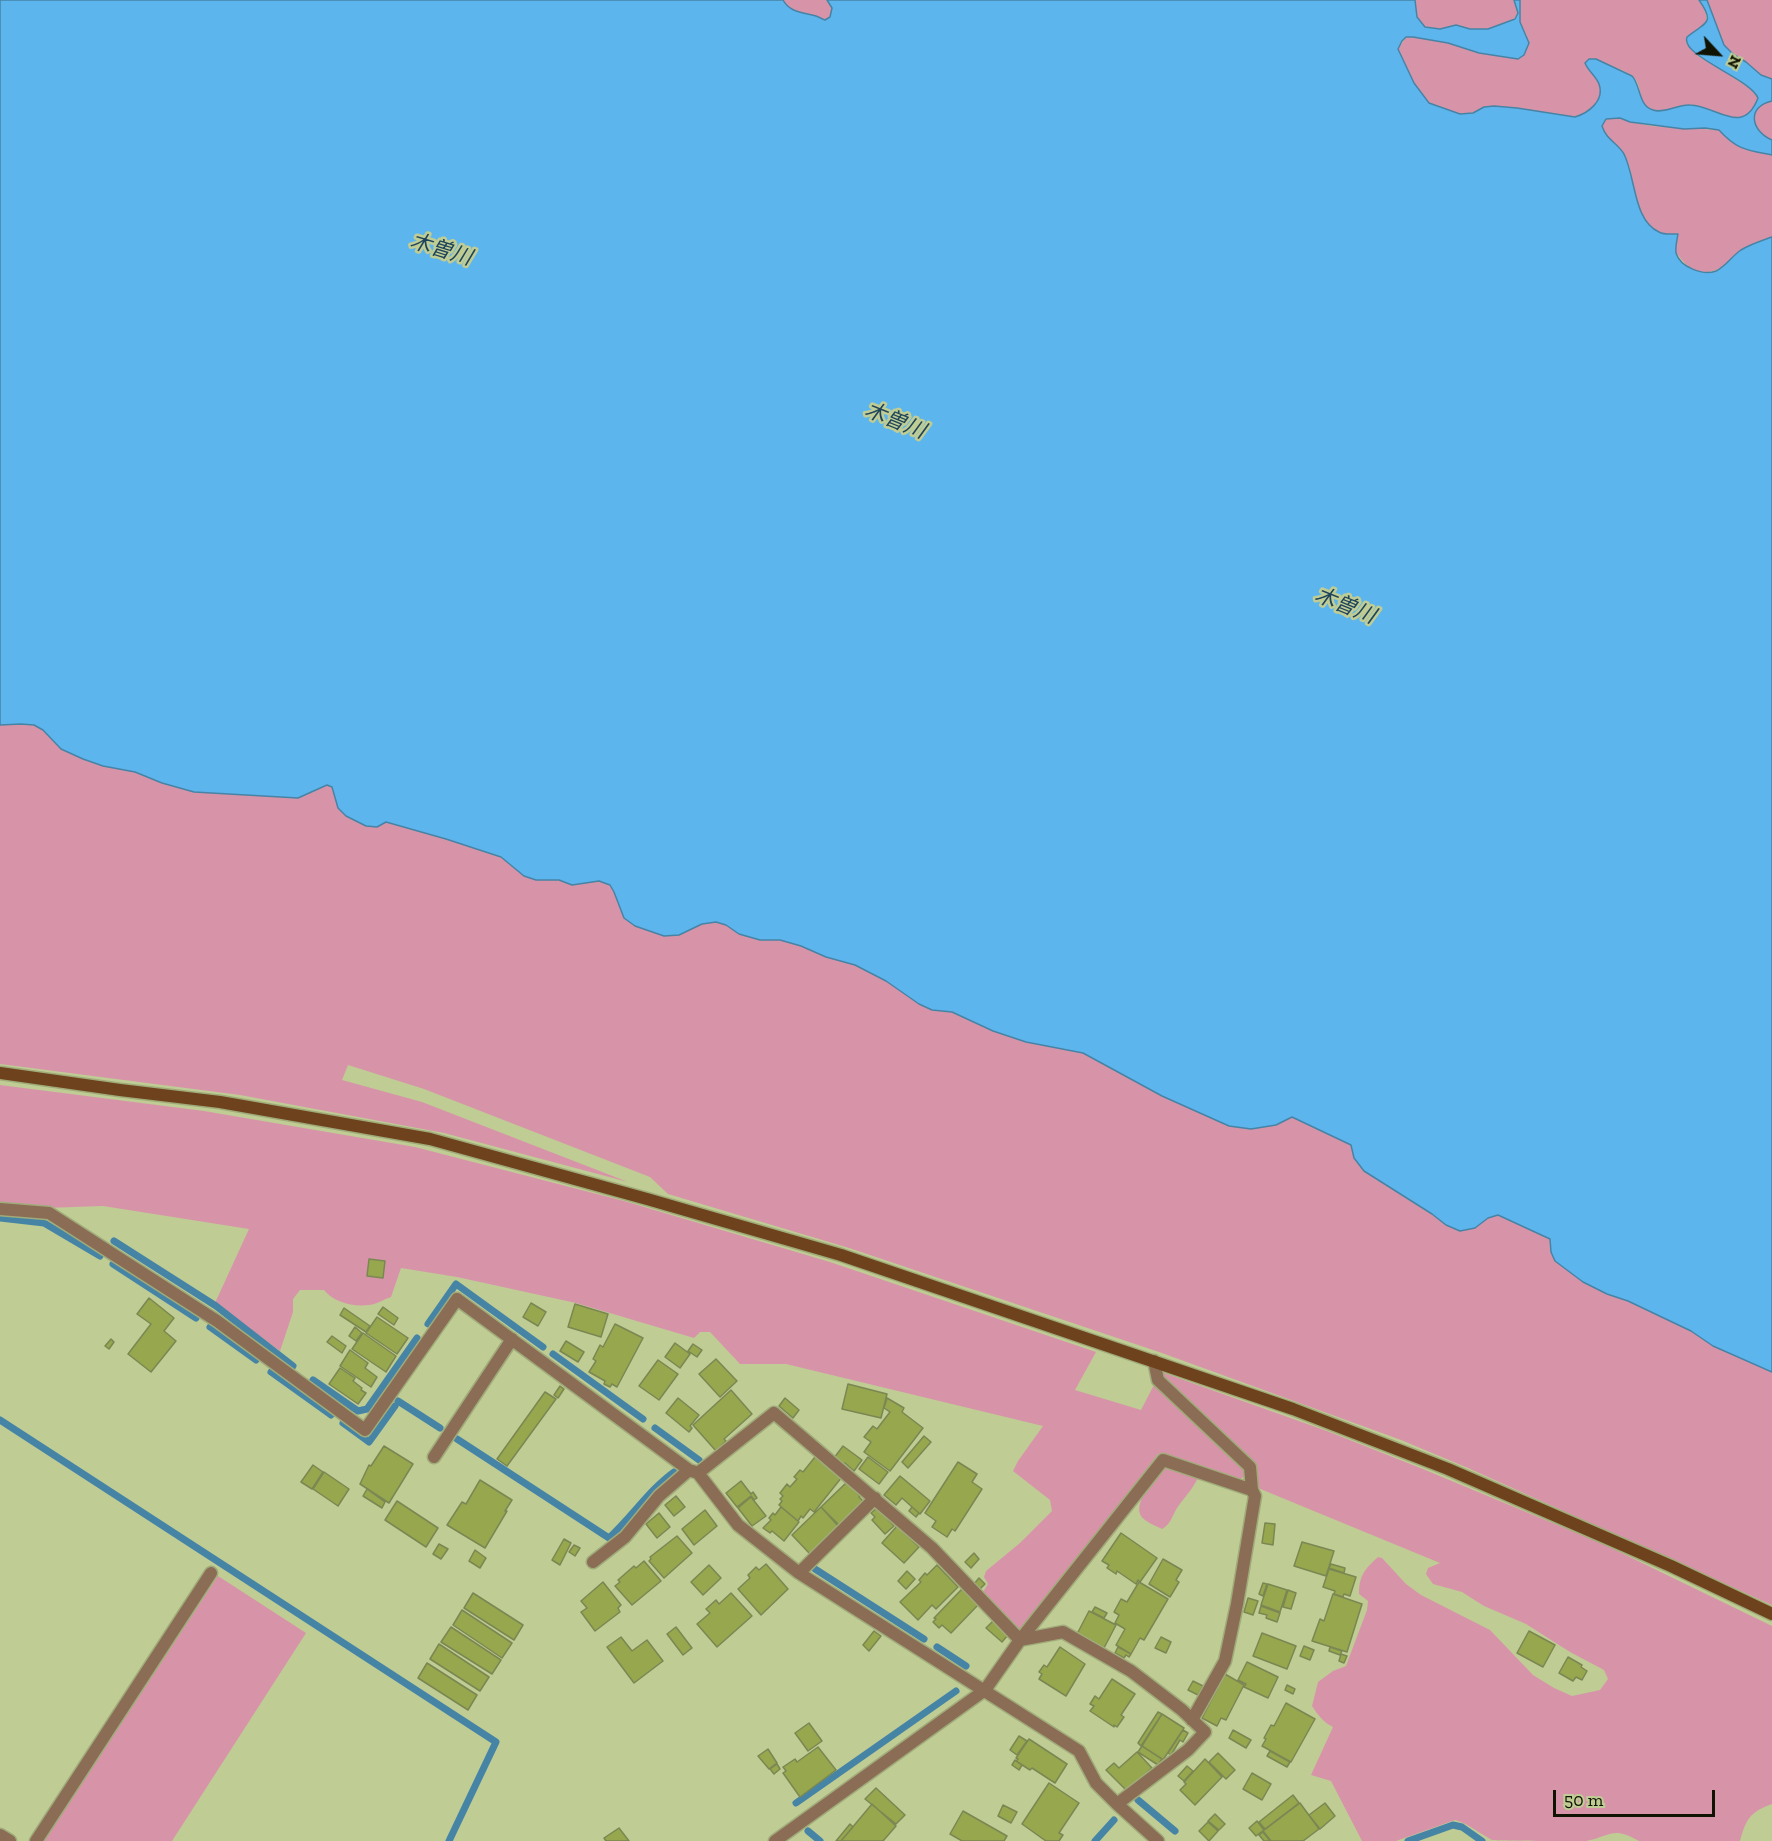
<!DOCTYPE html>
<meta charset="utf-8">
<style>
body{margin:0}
#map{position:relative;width:1772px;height:1841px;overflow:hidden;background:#bfcc94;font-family:"Zilla Slab",serif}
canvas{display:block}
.north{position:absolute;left:1688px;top:24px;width:60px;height:60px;-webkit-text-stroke:4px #bfcc94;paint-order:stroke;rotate:116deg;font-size:16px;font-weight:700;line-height:24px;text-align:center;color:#101301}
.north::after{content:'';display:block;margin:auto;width:21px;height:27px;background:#101301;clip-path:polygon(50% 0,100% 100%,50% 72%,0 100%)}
.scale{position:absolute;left:1553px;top:1790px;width:162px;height:27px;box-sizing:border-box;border:3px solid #101301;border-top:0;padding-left:8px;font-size:18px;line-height:21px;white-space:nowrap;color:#101301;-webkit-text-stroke:4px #bfcc94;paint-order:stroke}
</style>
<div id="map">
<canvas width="1772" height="1841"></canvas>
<div class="north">N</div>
<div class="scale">50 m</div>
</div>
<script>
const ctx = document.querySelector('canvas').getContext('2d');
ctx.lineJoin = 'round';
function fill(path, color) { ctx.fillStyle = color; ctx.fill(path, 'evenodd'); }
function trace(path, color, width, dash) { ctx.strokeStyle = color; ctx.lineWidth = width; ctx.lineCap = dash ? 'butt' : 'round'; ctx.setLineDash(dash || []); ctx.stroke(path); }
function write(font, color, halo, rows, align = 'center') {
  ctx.font = font + ' "Zilla Slab","Noto Sans JP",serif'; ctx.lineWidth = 5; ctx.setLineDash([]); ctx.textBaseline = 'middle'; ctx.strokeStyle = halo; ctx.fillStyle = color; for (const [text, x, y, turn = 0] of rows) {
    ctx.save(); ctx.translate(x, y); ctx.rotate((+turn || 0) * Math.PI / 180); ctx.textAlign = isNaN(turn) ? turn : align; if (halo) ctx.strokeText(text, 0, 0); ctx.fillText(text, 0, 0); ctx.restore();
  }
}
fill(new Path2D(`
 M783 0H827L832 8 830 17 826 20C822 19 819 17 816 16 803 12 790 13 783 0Z
 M1415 0H1514L1518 13C1511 27 1485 31 1471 29 1464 28 1469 27 1462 27 1450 27 1435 32 1424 26 1415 21 1416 9 1415 0Z
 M1520 0H1699C1704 7 1708 14 1706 24L1687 37 1686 43 1699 57 1716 66 1755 92 1758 98 1751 113C1732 125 1713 108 1694 105 1680 103 1666 114 1653 110 1639 106 1642 89 1636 80 1628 69 1602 64 1589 59L1585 63C1588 71 1596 76 1599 84 1605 101 1588 113 1575 117L1517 108 1494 106 1484 107 1474 113 1460 114 1429 103 1414 83 1398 49 1406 37H1413L1448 43 1479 53 1517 59 1527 36 1520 22Z
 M1707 0H1772V79L1761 75 1746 62 1733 54 1724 45Z
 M1772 101V140C1751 131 1746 107 1772 101Z
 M1620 118 1630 122 1652 126 1719 130C1734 147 1751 151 1772 155V237C1766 239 1760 240 1755 243 1741 251 1723 271 1708 272 1683 274 1677 248 1661 234 1658 231 1653 229 1650 226 1645 222 1641 213 1639 206 1632 189 1633 170 1624 154 1617 141 1607 141 1601 126L1605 119Z
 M21 724 34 725 43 730 61 749 83 759 103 766 135 772 162 783 194 792 252 794 311 793 327 785 332 787 338 808 377 827 386 822 446 839 501 857 524 876 536 880H559L572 885 599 880 610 885 614 892 624 918 679 935 702 924 716 922 726 925 739 934 760 940H780L801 946 826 957 855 965 886 981 932 1010 951 1012 993 1031 1026 1042 1083 1053 1162 1096 1229 1126 1276 1125 1292 1117 1352 1145 1354 1158 1364 1171 1432 1214 1446 1225 1475 1228 1488 1218 1497 1215 1550 1239 1551 1252 1607 1294 1628 1301 1691 1331 1713 1346 1772 1372V1605L1468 1468 1401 1440 1162 1353 849 1248 668 1194 650 1177 424 1089 348 1065 342 1080 422 1102 628 1182 444 1133 240 1095 0 1064V725Z
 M0 1085 204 1111 415 1147 624 1201 830 1262 1096 1352 1075 1390 1141 1410 1155 1383 1244 1468 1245 1475 1240 1480 1158 1454 1021 1631 983 1592 988 1584 984 1577 986 1571 1020 1543 1052 1511 1050 1500 1013 1471 1018 1461 1043 1426 786 1364H740L710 1332H700L694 1338 576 1303 457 1277 401 1268 391 1297C384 1299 376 1305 368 1305 353 1307 333 1302 324 1290H300L293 1299V1312L280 1351 215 1303 249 1229 103 1206 45 1208 0 1202Z
 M1164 1373 1327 1431 1423 1469 1603 1544 1772 1626V1804C1750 1812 1746 1819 1740 1841H1639C1612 1826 1612 1836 1586 1841 1576 1841 1498 1841 1492 1840 1479 1833 1469 1824 1455 1820L1396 1841H1362L1331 1781 1311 1775 1333 1727C1323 1722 1318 1715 1312 1706L1318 1682 1333 1671 1346 1666 1367 1610 1368 1601 1359 1594C1359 1575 1365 1569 1378 1557L1382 1558 1406 1584 1421 1595 1490 1630 1533 1675 1554 1688 1572 1696 1600 1690 1608 1679 1604 1670 1570 1652 1526 1624 1484 1606 1462 1592 1433 1584 1426 1574 1428 1568 1440 1563 1258 1488 1255 1464 1162 1378Z
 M1165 1467 1198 1478C1192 1490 1184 1498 1177 1508 1172 1516 1171 1524 1162 1529 1157 1526 1150 1524 1145 1520 1127 1507 1156 1478 1165 1467Z
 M218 1576 306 1633 172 1841H44Z`), '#d794a9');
const water = new Path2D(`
 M0 0H783C790 13 803 12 816 16 819 17 822 19 825 20L830 17 832 8 827 0H1415L1417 17 1425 27 1440 29 1456 25 1470 29H1488L1515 19 1518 13 1514 0H1520V22L1529 43 1524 55 1518 59 1479 53 1448 43 1413 37H1406L1402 41 1398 49 1414 83 1429 103 1460 114 1473 113 1484 107 1494 106 1517 108 1575 117C1588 113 1605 101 1599 84 1596 76 1588 71 1585 63L1589 59H1596L1632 76C1641 85 1638 106 1653 110 1664 114 1678 104 1690 105 1717 106 1743 137 1758 98 1750 78 1680 56 1687 37 1703 23 1717 25 1699 0H1707L1724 45 1733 54 1746 62 1761 75 1772 79V101C1746 107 1751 131 1772 140V155C1747 150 1737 150 1719 130L1705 128 1684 129 1630 122 1620 118 1606 119 1602 126C1607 141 1617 142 1624 154 1636 178 1633 220 1659 232 1664 235 1672 234 1678 234 1677 240 1675 247 1676 253 1680 267 1703 276 1716 271 1726 266 1732 256 1741 250 1751 244 1761 241 1772 237V1372L1713 1346 1691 1331 1628 1301 1607 1294 1583 1282 1555 1261 1551 1252 1550 1239 1498 1215 1488 1218 1475 1228 1460 1231 1446 1225 1432 1214 1364 1171 1354 1158 1351 1145 1292 1117 1276 1125 1251 1129 1229 1126 1162 1096 1083 1053 1026 1042 993 1031 952 1012 932 1010 919 1004 886 981 855 965 826 957 801 946 780 940H760L739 934 726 925 716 922 702 924 679 935 664 936 635 926 624 918 614 892 610 885 599 881 572 885 559 880H536L524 876 501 857 446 839 386 822 377 827 366 826 346 816 338 808 332 787 327 785 298 798 194 792 162 783 135 772 103 766 83 759 61 749 43 730 34 725 21 724 0 725Z`);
fill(water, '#5db5ed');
trace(water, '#4684a6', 1.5);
trace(new Path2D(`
 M0 1218 44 1223 100 1256
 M114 1241 216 1306 293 1366
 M113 1264 196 1318
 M428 1324 456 1284 543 1347
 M210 1327 256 1360
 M553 1354 643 1419
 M271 1372 331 1415
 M313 1380 358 1411 367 1409 417 1338
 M398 1401 440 1428
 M0 1420 496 1742 449 1841
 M343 1423 369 1442 395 1406
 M655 1428 699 1460
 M457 1439 609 1538C632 1517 649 1490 674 1472
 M815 1569 924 1639
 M937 1647 966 1666
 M1138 1800 1175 1831
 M796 1803 956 1691
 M808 1831 820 1841
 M1095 1841 1114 1820
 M1408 1841 1453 1825 1462 1827 1482 1841`), '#4684a6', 7);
const building = new Path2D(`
 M369 1259 385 1261 383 1278 367 1276Z
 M149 1298 174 1318 164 1331 176 1341 151 1372 128 1354 151 1324 137 1314Z
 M531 1303 546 1312 538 1326 523 1317Z
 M575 1304 608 1314 601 1337 568 1327Z
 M383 1307 398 1318 394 1325 378 1314Z
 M344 1308 370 1326 366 1332 340 1315Z
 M377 1317 408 1338 397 1354 366 1333Z
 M615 1324 643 1338 617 1387 612 1384 610 1387 604 1384 605 1381 589 1372 596 1361 593 1359 600 1345 603 1347Z
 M355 1327 362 1333 356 1341 349 1336Z
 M363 1333 396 1356 386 1372 352 1349Z
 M332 1336 346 1346 342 1353 327 1342Z
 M111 1339 114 1342 109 1349 105 1346Z
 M566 1341 584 1352 578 1362 560 1351Z
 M675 1343 690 1354 680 1368 665 1357Z
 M693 1344 702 1350 697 1357 688 1351Z
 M350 1350 368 1363 365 1368 377 1377 371 1387 340 1366Z
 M716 1359 737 1381 720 1397 699 1374Z
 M658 1360 678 1374 659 1400 639 1386Z
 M340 1368 355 1378 353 1381 362 1388 361 1390 366 1393 358 1404 329 1384Z
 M848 1384 887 1394 881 1418 842 1409Z
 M560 1386 564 1389 558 1398 554 1395Z
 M731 1390 752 1414 724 1439 726 1441 716 1451 693 1425Z
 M545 1392 556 1399 507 1466 497 1459Z
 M678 1398 699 1415 690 1426 692 1428 689 1432 666 1413Z
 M785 1398 799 1410 793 1418 779 1406Z
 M887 1398 904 1408 902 1412 923 1428 890 1471 864 1452 871 1442 864 1437 873 1426 877 1429 890 1412 884 1408Z
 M924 1436 931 1442 908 1468 902 1462Z
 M384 1446 413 1464 389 1503 360 1484 369 1465 371 1466Z
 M843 1446 862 1460 854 1471 845 1463 843 1465 834 1458Z
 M815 1457 842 1477 814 1512 810 1509 803 1518 801 1516 798 1521 779 1505 782 1501 780 1499 783 1496 780 1493 787 1484 790 1487 797 1479 794 1477 800 1470 803 1472Z
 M868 1457 888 1472 879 1484 859 1469Z
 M958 1462 977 1474 972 1482 982 1489 955 1531 952 1529 947 1537 932 1527 936 1521 925 1513Z
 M313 1465 323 1472 312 1489 301 1482Z
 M324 1472 349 1489 338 1506 313 1489Z
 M900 1476 930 1501 920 1514 902 1498 896 1505 884 1495Z
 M480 1480 512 1500 505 1511H507L485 1548 447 1525 462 1502 466 1504Z
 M741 1481 751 1494 753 1492 757 1498 754 1500 751 1496 737 1507 726 1493Z
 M847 1482 860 1496 859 1497 864 1502 840 1526 821 1507Z
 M367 1489 385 1502 382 1508 363 1496Z
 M676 1496 685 1507 674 1516 665 1505Z
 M751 1497 766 1516 752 1526 738 1508Z
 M397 1501 438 1528 426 1547 385 1520Z
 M781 1507 799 1522 784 1541 772 1531 770 1533 763 1528 771 1520 769 1518 773 1513 775 1515Z
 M821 1507 839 1527 810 1554 792 1535Z
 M912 1507 919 1513 916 1517 909 1511Z
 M877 1508 894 1526 885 1534 872 1520 875 1517 871 1513Z
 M705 1510 717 1526 694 1545 682 1529Z
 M659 1513 670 1527 657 1538 646 1524Z
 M1265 1523 1275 1524 1273 1545 1262 1543Z
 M897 1526 919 1547 904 1563 882 1543Z
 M1121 1533 1157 1558 1140 1582 1138 1580 1136 1584 1117 1571 1116 1574 1107 1568 1109 1565 1102 1561Z
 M677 1536 692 1553 664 1578 649 1561 651 1559 650 1557Z
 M564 1539 571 1543 560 1565 552 1560Z
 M1302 1542 1334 1551 1326 1576 1294 1566Z
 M439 1544 448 1549 441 1559 433 1554Z
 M574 1545 580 1548 575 1556 569 1552Z
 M475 1550 486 1558 480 1568 469 1561Z
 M974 1553 979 1559 971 1568 965 1562Z
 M1163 1559 1182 1570 1176 1580 1179 1582 1170 1597 1149 1584Z
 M644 1561 661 1581 632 1605 615 1586 620 1582 618 1580 634 1566 636 1568Z
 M766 1564 788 1589 761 1615 738 1589 750 1578 748 1575 756 1567 759 1570Z
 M1331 1564 1345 1568 1344 1573 1329 1568Z
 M709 1565 721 1578 703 1595 691 1582Z
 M937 1565 958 1587 936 1609 932 1605 918 1620 900 1602 921 1582 919 1580 925 1573 927 1575Z
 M1329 1569 1356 1577 1350 1596 1344 1594 1343 1597 1334 1594 1335 1591 1323 1587Z
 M907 1571 915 1579 906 1589 898 1581Z
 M979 1578 985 1584 980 1589 974 1584Z
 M603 1582 621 1605 618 1608 620 1612 595 1631 581 1612 587 1608 581 1601Z
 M1139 1582 1168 1599 1144 1640 1140 1638 1131 1654 1116 1645 1125 1629 1115 1623 1119 1615 1114 1612 1121 1599 1127 1602Z
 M1263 1583 1267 1584 1263 1596 1259 1594Z
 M1268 1584 1287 1590 1280 1612 1261 1605Z
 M962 1589 978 1605 951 1633 942 1625 939 1628 933 1622 936 1619 934 1618Z
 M1288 1590 1296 1593 1291 1609 1283 1607Z
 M473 1593 523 1625 514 1640 464 1608Z
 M731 1593 752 1616 717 1647 697 1624 710 1613 706 1609 716 1600 719 1604Z
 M1333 1594 1362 1604 1347 1652 1312 1641 1320 1619 1324 1621Z
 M1248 1598 1258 1601 1253 1615 1244 1612Z
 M1261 1606 1280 1613 1277 1622 1266 1618 1267 1615 1259 1613Z
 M1095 1607 1107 1613 1104 1618 1092 1612Z
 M462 1610 512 1643 502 1658 453 1625Z
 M1089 1611 1116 1625 1104 1648 1077 1634Z
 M993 1621 1008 1635 1002 1642 986 1628Z
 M451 1627 501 1660 492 1674 441 1642Z
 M676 1627 692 1648 683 1655 667 1634Z
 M874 1631 881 1636 869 1651 863 1645Z
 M1529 1631 1555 1645 1543 1667 1517 1653Z
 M1262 1633 1296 1646 1287 1669 1253 1656Z
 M621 1637 632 1651 647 1640 663 1661 634 1683 607 1647Z
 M1161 1637 1171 1642 1166 1653 1155 1648Z
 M439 1644 489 1677 480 1691 430 1659Z
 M1304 1646 1314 1650 1310 1660 1300 1656Z
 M1060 1647 1085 1664 1066 1696 1039 1679 1042 1674 1039 1672 1044 1665 1047 1667Z
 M1118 1647 1131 1654 1129 1657 1126 1655 1124 1658 1115 1653Z
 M1330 1647 1342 1651 1340 1655 1329 1651Z
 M1341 1654 1347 1656 1344 1663 1339 1661Z
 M1568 1657 1582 1665 1581 1667 1587 1671 1582 1680 1576 1677 1573 1681 1559 1673Z
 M1247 1662 1278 1677 1268 1698 1244 1687 1246 1684 1238 1680Z
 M427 1663 477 1695 468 1710 418 1678Z
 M1225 1674 1244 1685 1226 1720 1221 1718 1217 1726 1202 1718Z
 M1112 1679 1135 1694 1121 1715 1124 1717 1117 1727 1114 1725V1727L1090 1711 1094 1706 1090 1704 1095 1696 1099 1699Z
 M1193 1681 1203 1686 1198 1695 1188 1690Z
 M1287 1685 1295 1689 1293 1694 1285 1690Z
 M1286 1703 1315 1719 1291 1762 1262 1746 1266 1739 1264 1738 1271 1725 1274 1726Z
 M1158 1712 1162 1714 1141 1746 1138 1743Z
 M1162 1714 1184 1728 1163 1760 1142 1746Z
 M809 1723 822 1741 808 1751 795 1733Z
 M1183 1730 1188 1733 1183 1742 1180 1740 1171 1755 1168 1753Z
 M1233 1730 1251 1740 1246 1748 1229 1738Z
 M1019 1736 1027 1741 1017 1755 1010 1750Z
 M1029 1739 1067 1764 1055 1783 1032 1768 1030 1770 1016 1761 1018 1759 1016 1758Z
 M1142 1746 1162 1759 1158 1765 1138 1752Z
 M818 1747 836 1770 800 1797 783 1773 786 1771 783 1767 795 1759 797 1762Z
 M768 1749 777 1763 769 1769 758 1756Z
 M1270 1751 1290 1762 1287 1767 1267 1756Z
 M1137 1752 1152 1768 1127 1791 1106 1770 1114 1763 1119 1768Z
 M1218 1753 1235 1770 1226 1779 1209 1762Z
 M1205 1759 1222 1777 1195 1805 1180 1790 1186 1784 1184 1782Z
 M1015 1760 1022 1765 1019 1770 1012 1765Z
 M777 1764 780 1769 774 1774 770 1769Z
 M1187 1766 1193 1771 1184 1781 1178 1776Z
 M1252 1773 1271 1784 1262 1800 1243 1789Z
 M1049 1783 1079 1803 1059 1833 1063 1835 1059 1841H1046L1022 1824Z
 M876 1788 905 1815 896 1824 865 1799Z
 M1293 1795 1299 1803 1265 1829 1259 1822Z
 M1300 1803 1319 1829 1303 1841H1271L1263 1831Z
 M1325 1803 1335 1816 1320 1829 1309 1815Z
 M872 1804 896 1826 883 1841H841Z
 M1003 1805 1017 1812 1011 1823 998 1816Z
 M963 1811 1007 1836 1004 1841H962L950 1834Z
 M1215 1814 1225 1824 1219 1830 1208 1821Z
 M1257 1821 1264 1830 1256 1836 1249 1828Z
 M1208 1822 1218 1831 1209 1841 1199 1831Z
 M850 1824 853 1827 841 1841H836Z
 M619 1828 629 1841H606L604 1838Z
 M1263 1832 1270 1841H1264L1259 1835Z`);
fill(building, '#96a74e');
trace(building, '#7b8752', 1.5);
const street = new Path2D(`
 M0 1209 49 1213 217 1321 365 1430 457 1299 689 1470 698 1473 738 1525 799 1573 1079 1751 1096 1783 1117 1804 1158 1841
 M434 1457 512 1339
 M698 1473 774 1413 932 1548 1020 1640 1063 1632 1131 1671 1182 1710 1205 1732 1188 1750 1117 1804
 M593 1562 625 1537 659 1496 689 1470
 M799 1573 875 1498
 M1192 1720 1225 1661 1237 1604 1255 1496 1252 1490
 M0 1835 10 1841
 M36 1841 211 1573
 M775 1841 985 1690 1020 1640 1163 1460 1252 1490 1250 1467 1158 1380 1154 1361`);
const secondary = new Path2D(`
 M0 1073 120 1090 220 1102 430 1139 647 1199 841 1255 1293 1409 1448 1469 1671 1566 1772 1614`);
trace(street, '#a0ab7a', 15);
trace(secondary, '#a0ab7a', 15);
trace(street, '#8b6d55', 12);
trace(secondary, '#6e421c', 12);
write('italic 21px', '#1e435a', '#bfcc94', [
 ["木曽川",441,250,17],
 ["木曽川",895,421,22],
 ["木曽川",1345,606,22]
]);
</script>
